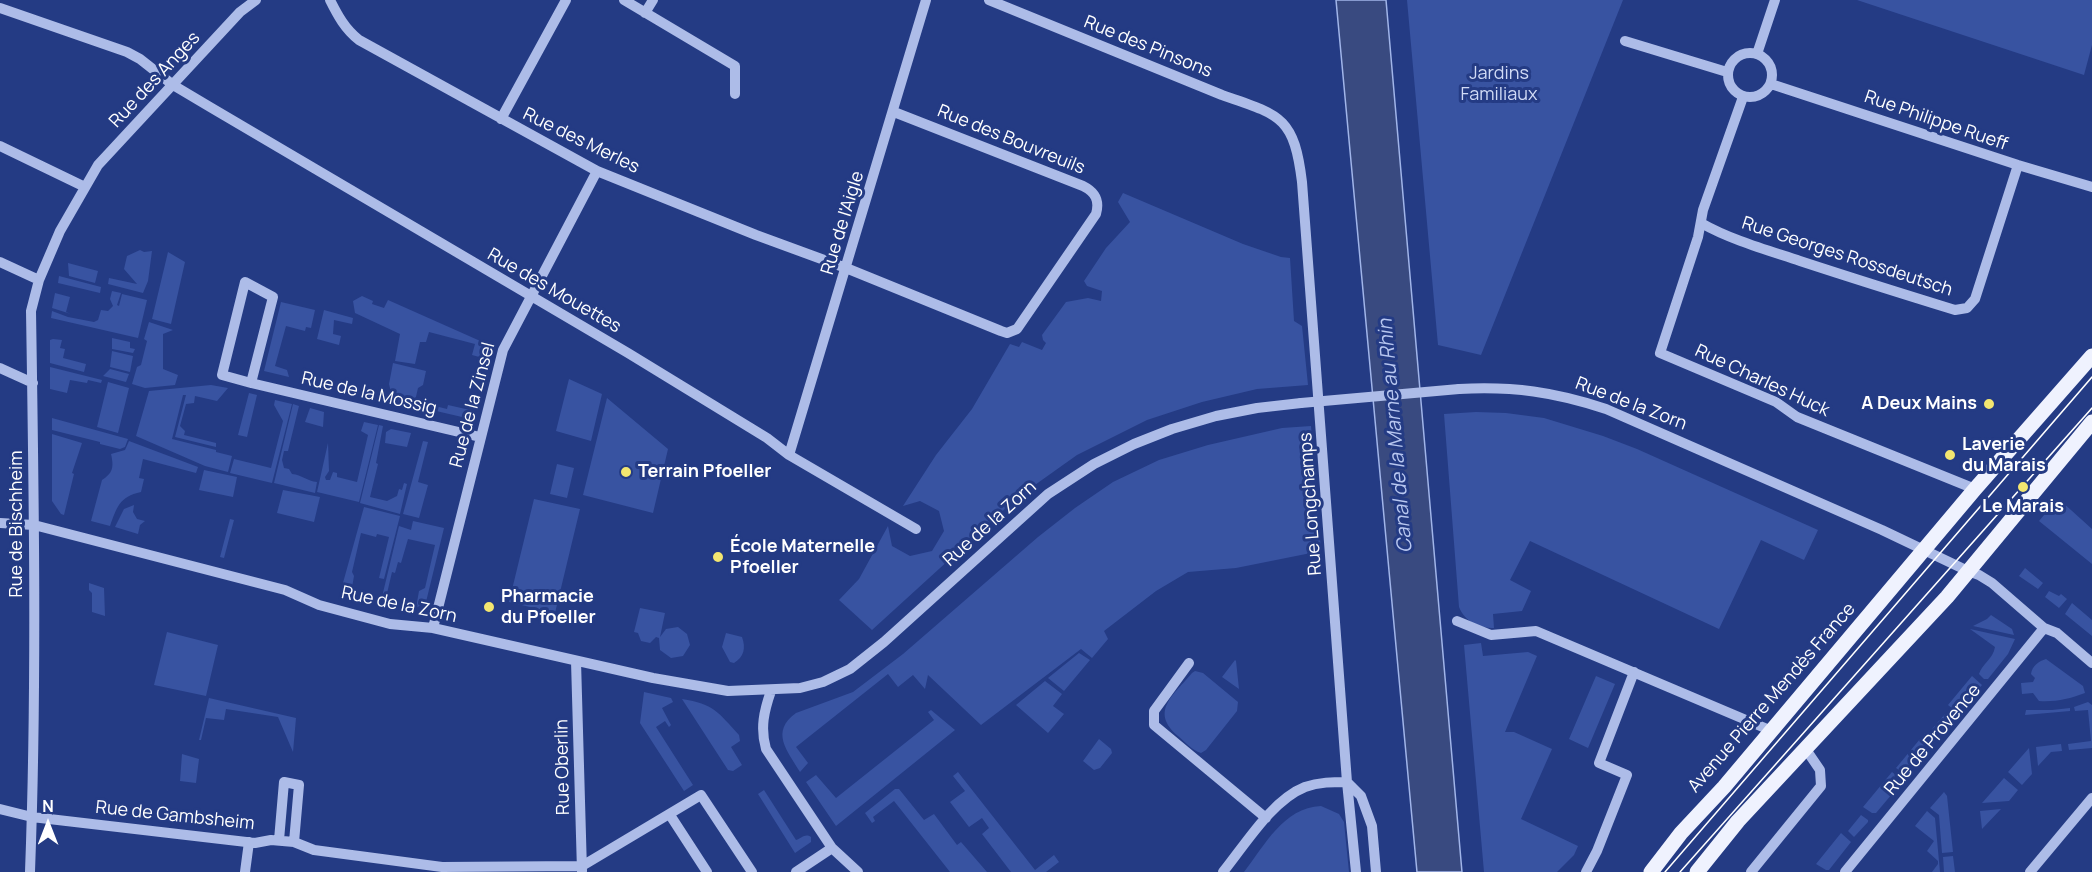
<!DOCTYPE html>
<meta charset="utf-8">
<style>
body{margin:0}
#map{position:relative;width:2092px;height:872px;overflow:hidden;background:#243b84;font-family:Manrope,sans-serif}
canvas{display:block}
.north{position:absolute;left:18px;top:794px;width:60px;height:60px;-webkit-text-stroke:4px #243b84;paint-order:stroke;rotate:0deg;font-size:16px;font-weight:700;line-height:24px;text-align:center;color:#fff}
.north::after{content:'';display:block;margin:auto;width:21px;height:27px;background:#fff;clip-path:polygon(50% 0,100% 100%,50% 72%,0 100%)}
</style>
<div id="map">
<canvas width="2092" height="872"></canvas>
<div class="north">N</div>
</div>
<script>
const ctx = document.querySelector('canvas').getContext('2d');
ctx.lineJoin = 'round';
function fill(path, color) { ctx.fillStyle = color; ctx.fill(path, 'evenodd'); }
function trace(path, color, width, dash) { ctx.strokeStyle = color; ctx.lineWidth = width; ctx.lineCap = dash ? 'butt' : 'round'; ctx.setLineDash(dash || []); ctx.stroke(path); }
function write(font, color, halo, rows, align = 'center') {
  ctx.font = font + ' Manrope,sans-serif'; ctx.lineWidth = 6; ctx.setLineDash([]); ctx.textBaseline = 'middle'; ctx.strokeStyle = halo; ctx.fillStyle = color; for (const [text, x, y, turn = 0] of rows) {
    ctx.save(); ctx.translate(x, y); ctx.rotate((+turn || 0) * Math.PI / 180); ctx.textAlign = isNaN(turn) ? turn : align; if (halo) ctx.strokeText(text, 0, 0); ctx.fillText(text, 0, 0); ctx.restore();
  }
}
fill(new Path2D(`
 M1407 0H1623L1481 355 1438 345Z
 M1857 0H2092V45L2084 75Z
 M1123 193 1243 244 1281 257 1290 258 1294 321 1302 326 1308 385 1257 389 1202 402 1147 420 1077 455 1018 497 872 630 839 600 859 579 888 526 892 546 910 556 932 551 944 531 939 511 920 501 903 506 936 455 972 409 1010 344 1019 347 1022 342 1042 350 1046 343 1043 340 1042 335 1066 302 1088 298 1101 301 1102 291 1087 286 1084 281 1106 248 1130 222 1118 202Z
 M140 250 144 252 152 251 148 281 143 293 108 284 109 278 137 284 124 269 127 256Z
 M168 252 185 262 171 324 152 319Z
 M68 263 98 271 95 283 69 276Z
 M59 276 101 287 100 293 58 283Z
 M112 291 121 293 117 305 119 306 122 294 147 300 138 338 51 318 52 311 68 317 94 322 98 320 101 310 108 311 113 306 110 299Z
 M55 293 70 297 66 312 71 314 52 308Z
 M362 296 373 301 372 304 384 308 388 300 487 344 483 358 472 355 475 344 429 332 426 342H420L415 364 395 361 400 334 355 313 353 301Z
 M281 302 315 310 311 328 306 327 305 331 286 326 275 366 287 370 289 377 264 371Z
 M324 310 353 318 352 324 334 320 333 334 341 336 339 345 317 339Z
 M149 322 173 330 163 334V369L178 375 175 385 145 388 132 384 137 367 141 365 147 341 144 339Z
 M112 338 130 342V348L135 349 133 353 112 349Z
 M53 339 62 340 60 348 65 349 63 358 86 364 84 372 50 363V340Z
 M112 351 133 356 130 372 110 367Z
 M393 363 426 371 423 385 418 388 415 401 447 409 448 405 470 410 462 417 393 401 389 384Z
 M50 367 102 380 101 383 88 380 87 383 70 380 67 393 50 389Z
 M110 369 129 374 126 382 103 376Z
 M569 379 602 394 591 441 556 431Z
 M108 382 129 388 118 433 97 427Z
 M211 385 228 388 217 401 195 396 194 403 186 404 180 426 185 431 184 435 216 443V447L175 437 186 395H183L172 439 216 450V452L232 456 228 472 205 466 136 436 149 391Z
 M249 393 257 395 247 437 238 435Z
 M607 398 668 449 653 513 583 495Z
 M275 400 292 404 272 483 230 473 234 459 271 468 283 421 274 405Z
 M293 404 299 406 288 451H284L282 460 284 468 289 469 292 474C302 475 307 481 317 482L315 493 274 483Z
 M310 408 324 412 323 427 305 422Z
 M1476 412 1506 413 1544 418 1603 436 1637 449 1818 530 1804 560 1761 540 1719 629 1530 541 1510 580 1531 591 1522 611 1493 614 1494 628C1479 628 1465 622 1459 607L1444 414Z
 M52 418 128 439 125 447 120 449 100 444V442L52 430Z
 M364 422 378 425 359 502 317 492 328 443 329 471 325 477 326 480H330L333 472 337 473V477L357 482 368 435 361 431Z
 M379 425 383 426 376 463 378 464 370 497 387 501 397 496 399 489 402 490 404 483 407 484 400 514 360 503Z
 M1311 426 1321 551 1236 568 1188 572 1156 591 1104 631 1108 639 1092 658 1081 649 981 725 928 675 925 689 913 675 898 687 888 674 796 747 808 763 800 772C787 750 770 732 796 713L853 692 903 654 1038 537 1075 508 1113 482 1159 460 1208 445 1282 428Z
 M391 429 411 433 407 447 385 443 386 432Z
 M52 434 82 443 72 473 74 474 64 515 61 514 52 501Z
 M129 441 198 467 196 473 143 459 139 478 144 479 141 492C119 497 117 507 110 526L91 521 102 480C113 473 114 467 111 454L125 450Z
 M423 441 428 442 418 482 428 485 419 518 403 514Z
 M557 464 574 468 567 498 550 494Z
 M204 470 237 477 233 497 199 490Z
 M283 490 320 497 314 522 277 513Z
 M534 499 580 509 555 613 509 602Z
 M2061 501 2092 529V564L2039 521 2055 502Z
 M134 505 133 512 137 519 145 521 140 525 138 534 115 527 124 509Z
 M364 507 400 516 384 579 379 578 389 537 377 534 376 537 361 533 352 572 354 576 351 593 341 590Z
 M230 519 234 520 224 558 220 557Z
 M413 521 444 528 426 602 416 608 419 591 425 588 435 545 408 539 401 563 398 562 395 573 392 572 385 602 381 601 399 526 411 530Z
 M2025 568 2043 583 2038 589 2019 576Z
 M89 583 104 588 105 616 92 612V593L89 590Z
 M2049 591 2059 596 2061 594 2067 599 2059 608 2045 597Z
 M2072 603 2092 620V636L2065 614Z
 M640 608 665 613 660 637 666 629 678 627 687 634 690 645 683 656 671 658 660 650 659 638 656 637 650 643 641 641 638 633 634 632Z
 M1991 615 2012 629 2014 635 1973 626 1987 619Z
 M1970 629 2015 639 2008 654 1988 679H1984L1979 674C1982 664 1993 659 1995 647Z
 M167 632 218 645 206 696 154 685Z
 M726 633 742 637C746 648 744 657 734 663L730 662 722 647Z
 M1481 643 1483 656 1528 652 1537 656 1505 732H1514L1552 749 1521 819 1578 846 1574 855 1557 872H1484L1464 645Z
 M1079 653 1090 660 1064 691 1048 678Z
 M2046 659 2083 686 2085 693C2069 699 2056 702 2039 701L2033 693 2022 694 2021 683 2033 682 2035 678 2031 674C2032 666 2039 661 2046 659Z
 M1235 660 1236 661 1239 689 1222 677Z
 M1195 671 1203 673 1238 702 1237 711 1206 750 1201 753C1192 750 1185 742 1178 736 1149 711 1174 695 1192 673Z
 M1596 676 1615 684 1588 748 1569 739Z
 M1972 676 1982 685 1958 713 1948 705Z
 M1045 681 1062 694 1053 706 1064 714 1048 733 1016 705Z
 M644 692 671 698 673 702 662 708 671 725 669 727 665 721 656 727 693 785 684 791 640 723Z
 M209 698 296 718 293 752 278 717 226 709 224 720 206 718 201 740H199Z
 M682 699C714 704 718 712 739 735L740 741 731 747 742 765 733 771 728 770Z
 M2088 702 2092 705V748L2069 750 2068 744 2091 741 2088 710 2075 711 2074 707Z
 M2070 708V711L2025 715 2026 710H2052Z
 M931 710 955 730 836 826 806 782 816 775 836 798 934 720 928 712Z
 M1945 714 1952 721 1938 735 1932 729Z
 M1925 733 1935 742 1908 774H1905L1896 768Z
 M1099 739 1111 749 1112 753 1100 768 1094 770 1083 761Z
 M2061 744 2062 751 2051 752 2038 766 2036 747Z
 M2029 748 2032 774 2022 785 2008 772Z
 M182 754 199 759 196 783 180 781Z
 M958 772 1035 870 1054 855 1059 862 1046 872H1011L982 834 989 828 982 818 969 827 950 802 965 791 953 776Z
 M1892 772 1903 781 1876 813H1872L1863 807Z
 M2004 778 2018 790 2009 801 1982 803Z
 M895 789H899L924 820 934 814 957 845 961 842 987 872H950L894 801 873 817 875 821 872 823 865 813Z
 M764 790 796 840C802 838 805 833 811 837V842L795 853 758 794Z
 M1944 792 1947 796 1953 852 1942 853 1939 815 1930 808Z
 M1321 806 1339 814 1344 822 1349 872H1244C1265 845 1283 808 1321 806Z
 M2001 809 1982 829 1980 811Z
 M1927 811 1935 818 1940 872H1932L1938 864V861L1927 851 1934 841 1915 826Z
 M1861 815 1868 820V822L1854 837 1848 831Z
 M1841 833 1851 842 1829 870H1826L1816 864Z
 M1953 856 1955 872H1944L1943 857Z`), '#3853a1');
const water = new Path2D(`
 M1336 0H1386L1462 872H1417Z`);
fill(water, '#394a80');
trace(water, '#a1b5e9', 1.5);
trace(new Path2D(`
 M330 0C338 16 345 29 359 40L597 171 756 235 846 268 1001 331 1007 333 1017 329 1096 214C1100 200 1095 192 1083 186L894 112
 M624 0 735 66V94
 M989 0 1222 95C1281 115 1294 117 1302 182L1347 782 1356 872
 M0 8 127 52 140 59 173 85 210 107 628 353 767 438 789 455 916 529
 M645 13 653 0
 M1625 41 1727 72
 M1728 75a22 22 0 1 1 44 0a22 22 0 1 1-44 0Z
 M1757 54 1775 0
 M1771 84 2018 165 2092 187
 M1743 97 1703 210 1698 237 1660 353 1776 402 1797 417 1975 489
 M501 119 566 0
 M0 146 85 187
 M1701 223C1731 240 1767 250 1800 261 1852 278 1903 294 1955 310L1967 308 1975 299 2018 165
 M0 262 39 280
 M0 368 33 383
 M251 383 273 297 245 282 222 375 251 383 480 437
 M1459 389C1513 386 1555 392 1606 409L1882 530 1968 571 1979 575 1992 583 2044 628 2057 633 2092 663
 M789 455 926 0
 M0 523 34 525 285 590 319 605 390 624 433 628 653 678 728 691 800 688 823 682 850 669 884 642 1048 494 1094 464 1134 444 1172 429 1216 416 1257 408 1301 403
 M1457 621 1491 635 1536 631 1772 731
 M433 628 503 350 597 171
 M576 661 582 871
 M1189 663 1154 711V725L1266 818
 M771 691C764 711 760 728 766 749L832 848 858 872
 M1347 782 1361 796 1372 826 1376 872
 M0 809 32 817 255 843 271 840 294 842 314 850 442 867 582 866 701 795 752 872
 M670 815 707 872
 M279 840 284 782 299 785 294 842
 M30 872C37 685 34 498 31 311L39 280 60 231 98 165 240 12 256 0
 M245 872 249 842
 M796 872 832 848
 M1223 872C1245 845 1272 800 1305 787 1319 782 1333 782 1347 782
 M1586 872 1597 851 1627 775 1599 763 1634 672
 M1751 872 1821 786 1820 770 1805 748
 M1845 872 2044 628
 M2030 872 2092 798`), '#adbce8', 10);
trace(new Path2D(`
 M1651 872 1681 833 1724 787 1975 489 2092 356
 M1697 872 1738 821 1947 597 2092 422`), '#eff2fe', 15);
trace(new Path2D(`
 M1665 872 2092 377
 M1680 872 2092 408`), '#fff', 1.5);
trace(new Path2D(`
 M1301 403 1459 389`), '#adbce8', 10);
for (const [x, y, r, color] of [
 [1989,404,6,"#f3e670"],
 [1950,455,6,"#f3e670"],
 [626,472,6,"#f3e670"],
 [2023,487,6,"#f3e670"],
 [718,557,6,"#f3e670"],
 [489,607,6,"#f3e670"]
]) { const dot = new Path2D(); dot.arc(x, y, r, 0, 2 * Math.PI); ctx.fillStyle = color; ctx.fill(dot); trace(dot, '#243b84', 2); }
write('18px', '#fff', '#243b84', [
 ["Rue des Pinsons",1148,47,22],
 ["Rue des Anges",155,80,-47],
 ["Rue Philippe Rueff",1936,121,19],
 ["Rue des Bouvreuils",1011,140,22],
 ["Rue des Merles",581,141,26],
 ["Rue de l'Aigle",843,223,-73],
 ["Rue Georges Rossdeutsch",1847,257,18],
 ["Rue des Mouettes",554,291,30],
 ["Rue Charles Huck",1762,381,25],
 ["Rue de la Mossig",369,394,13],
 ["Rue de la Zorn",1631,404,21],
 ["Rue de la Zinsel",473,405,-75],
 ["Rue Longchamps",1311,504,-94],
 ["Rue de Bischheim",17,524,-90],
 ["Rue de la Zorn",990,524,-42],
 ["Rue de la Zorn",399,605,12],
 ["Avenue Pierre Mendès France",1772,698,-49],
 ["Rue de Provence",1933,740,-50],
 ["Rue Oberlin",563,767,-91],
 ["Rue de Gambsheim",175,816,6]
]);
write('18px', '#d1dbf6', '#243b84', [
 ["Jardins",1499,74],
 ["Familiaux",1499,95]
]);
write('bold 18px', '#fff', '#243b84', [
 ["A Deux Mains",1977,404,"right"],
 ["Laverie",1962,445],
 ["du Marais",1962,466],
 ["Terrain Pfoeller",638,472],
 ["Le Marais",2023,507,"center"],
 ["École Maternelle",730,547],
 ["Pfoeller",730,568],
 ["Pharmacie",501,597],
 ["du Pfoeller",501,618]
], 'left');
write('italic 20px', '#b8c7f0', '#243b84', [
 ["Canal de la Marne au Rhin",1396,436,-95]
]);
</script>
